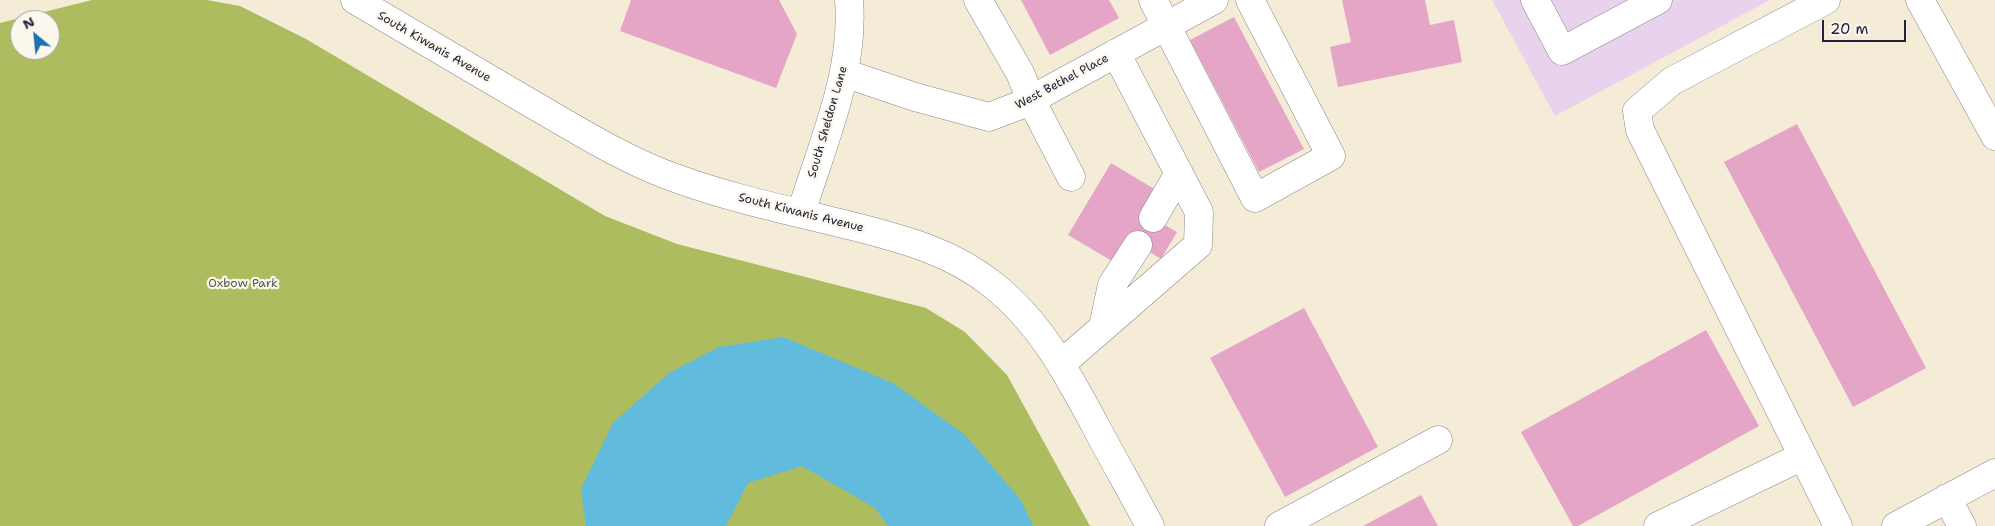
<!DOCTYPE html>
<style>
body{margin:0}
#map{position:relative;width:1995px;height:526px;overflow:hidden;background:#f4ecd6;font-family:"Shantell Sans",sans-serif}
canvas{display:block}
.north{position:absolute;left:10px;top:10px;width:50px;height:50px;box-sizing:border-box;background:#fbf7ec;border:1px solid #a4a2a5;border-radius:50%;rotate:332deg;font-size:14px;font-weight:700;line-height:20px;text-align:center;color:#22223b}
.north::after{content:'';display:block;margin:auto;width:18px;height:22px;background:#1f6fb2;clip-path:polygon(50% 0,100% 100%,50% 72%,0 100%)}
.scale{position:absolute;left:1822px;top:20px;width:84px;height:22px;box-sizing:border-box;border:2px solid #22223b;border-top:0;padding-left:6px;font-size:15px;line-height:18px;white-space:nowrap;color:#22223b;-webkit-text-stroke:4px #fbf7ec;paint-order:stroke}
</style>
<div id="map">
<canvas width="1995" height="526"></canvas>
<div class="north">N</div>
<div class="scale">20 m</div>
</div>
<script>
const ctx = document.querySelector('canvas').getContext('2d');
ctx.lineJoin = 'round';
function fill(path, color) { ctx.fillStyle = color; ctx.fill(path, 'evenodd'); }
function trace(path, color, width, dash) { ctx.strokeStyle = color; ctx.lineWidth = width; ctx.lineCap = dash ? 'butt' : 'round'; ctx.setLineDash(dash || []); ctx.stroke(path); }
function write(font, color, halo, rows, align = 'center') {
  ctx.font = font + ' "Shantell Sans",sans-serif'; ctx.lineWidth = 4.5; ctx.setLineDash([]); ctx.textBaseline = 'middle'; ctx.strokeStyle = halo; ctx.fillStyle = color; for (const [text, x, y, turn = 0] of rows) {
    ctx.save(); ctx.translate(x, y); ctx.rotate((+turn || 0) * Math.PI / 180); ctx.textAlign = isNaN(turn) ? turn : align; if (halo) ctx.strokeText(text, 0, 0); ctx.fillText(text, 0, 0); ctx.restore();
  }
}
fill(new Path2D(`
 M1492 0H1770L1555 116Z`), '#e8d2ee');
fill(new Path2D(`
 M92 0H207L240 6 306 39 605 216 677 244 926 308 965 332 1007 375 1090 526H0V23ZM20 20H50V50H20Z`), '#adbc5f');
fill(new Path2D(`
 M783 337 893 383 965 435 1021 500 1033 526H888L875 508 802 466 748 483 726 526H586L581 489 613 423 669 373 719 347Z`), '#60bbdd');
fill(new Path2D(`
 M631 0H779L797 34 776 88 620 31Z
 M1021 0H1109L1119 18 1050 55Z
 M1342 0H1425L1430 25 1454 20 1462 62 1338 87 1330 47 1351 42Z
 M1234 17 1304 149 1259 172 1190 40Z
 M1797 124 1926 368 1853 407 1724 162Z
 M1111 163 1156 190 1143 212 1177 232 1161 259 1126 237 1112 261 1068 235Z
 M1304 308 1378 447 1285 497 1210 358Z
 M1706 330 1759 426 1578 526H1573L1521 432Z
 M1421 495 1438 526H1363Z`), '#e4a5c7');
const minor = new Path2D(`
 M355 0C414 35 473 69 532 104 579 131 626 161 678 179 736 200 797 212 856 227 906 240 952 252 993 285 1040 322 1067 373 1095 425 1113 459 1132 492 1150 526
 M978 0 1020 73 1031 100 1071 177
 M1153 0 1255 198 1331 156 1250 0
 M1535 0 1562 51 1658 0
 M1826 0 1672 81 1637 111 1640 130 1838 526
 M1920 0 1995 136
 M844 73 915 97 989 117 1023 104 1214 0
 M801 213C822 144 855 73 849 0
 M1153 218 1179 173
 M1103 327 1112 285 1138 245
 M1061 364 1198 245 1199 212 1116 53
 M1947 498 1962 526
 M1279 526 1438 440
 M1658 526 1803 456
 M1896 526 1995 473`);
trace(minor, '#8b8788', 29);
trace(minor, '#fff', 28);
write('12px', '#22223b', '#fbf7ec', [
 ["South Kiwanis Avenue",434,47,30],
 ["West Bethel Place",1062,82,-28],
 ["South Sheldon Lane",828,122,-74],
 ["South Kiwanis Avenue",801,213,14]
]);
write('12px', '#535848', '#fbf7ec', [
 ["Oxbow Park",243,284]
]);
</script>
